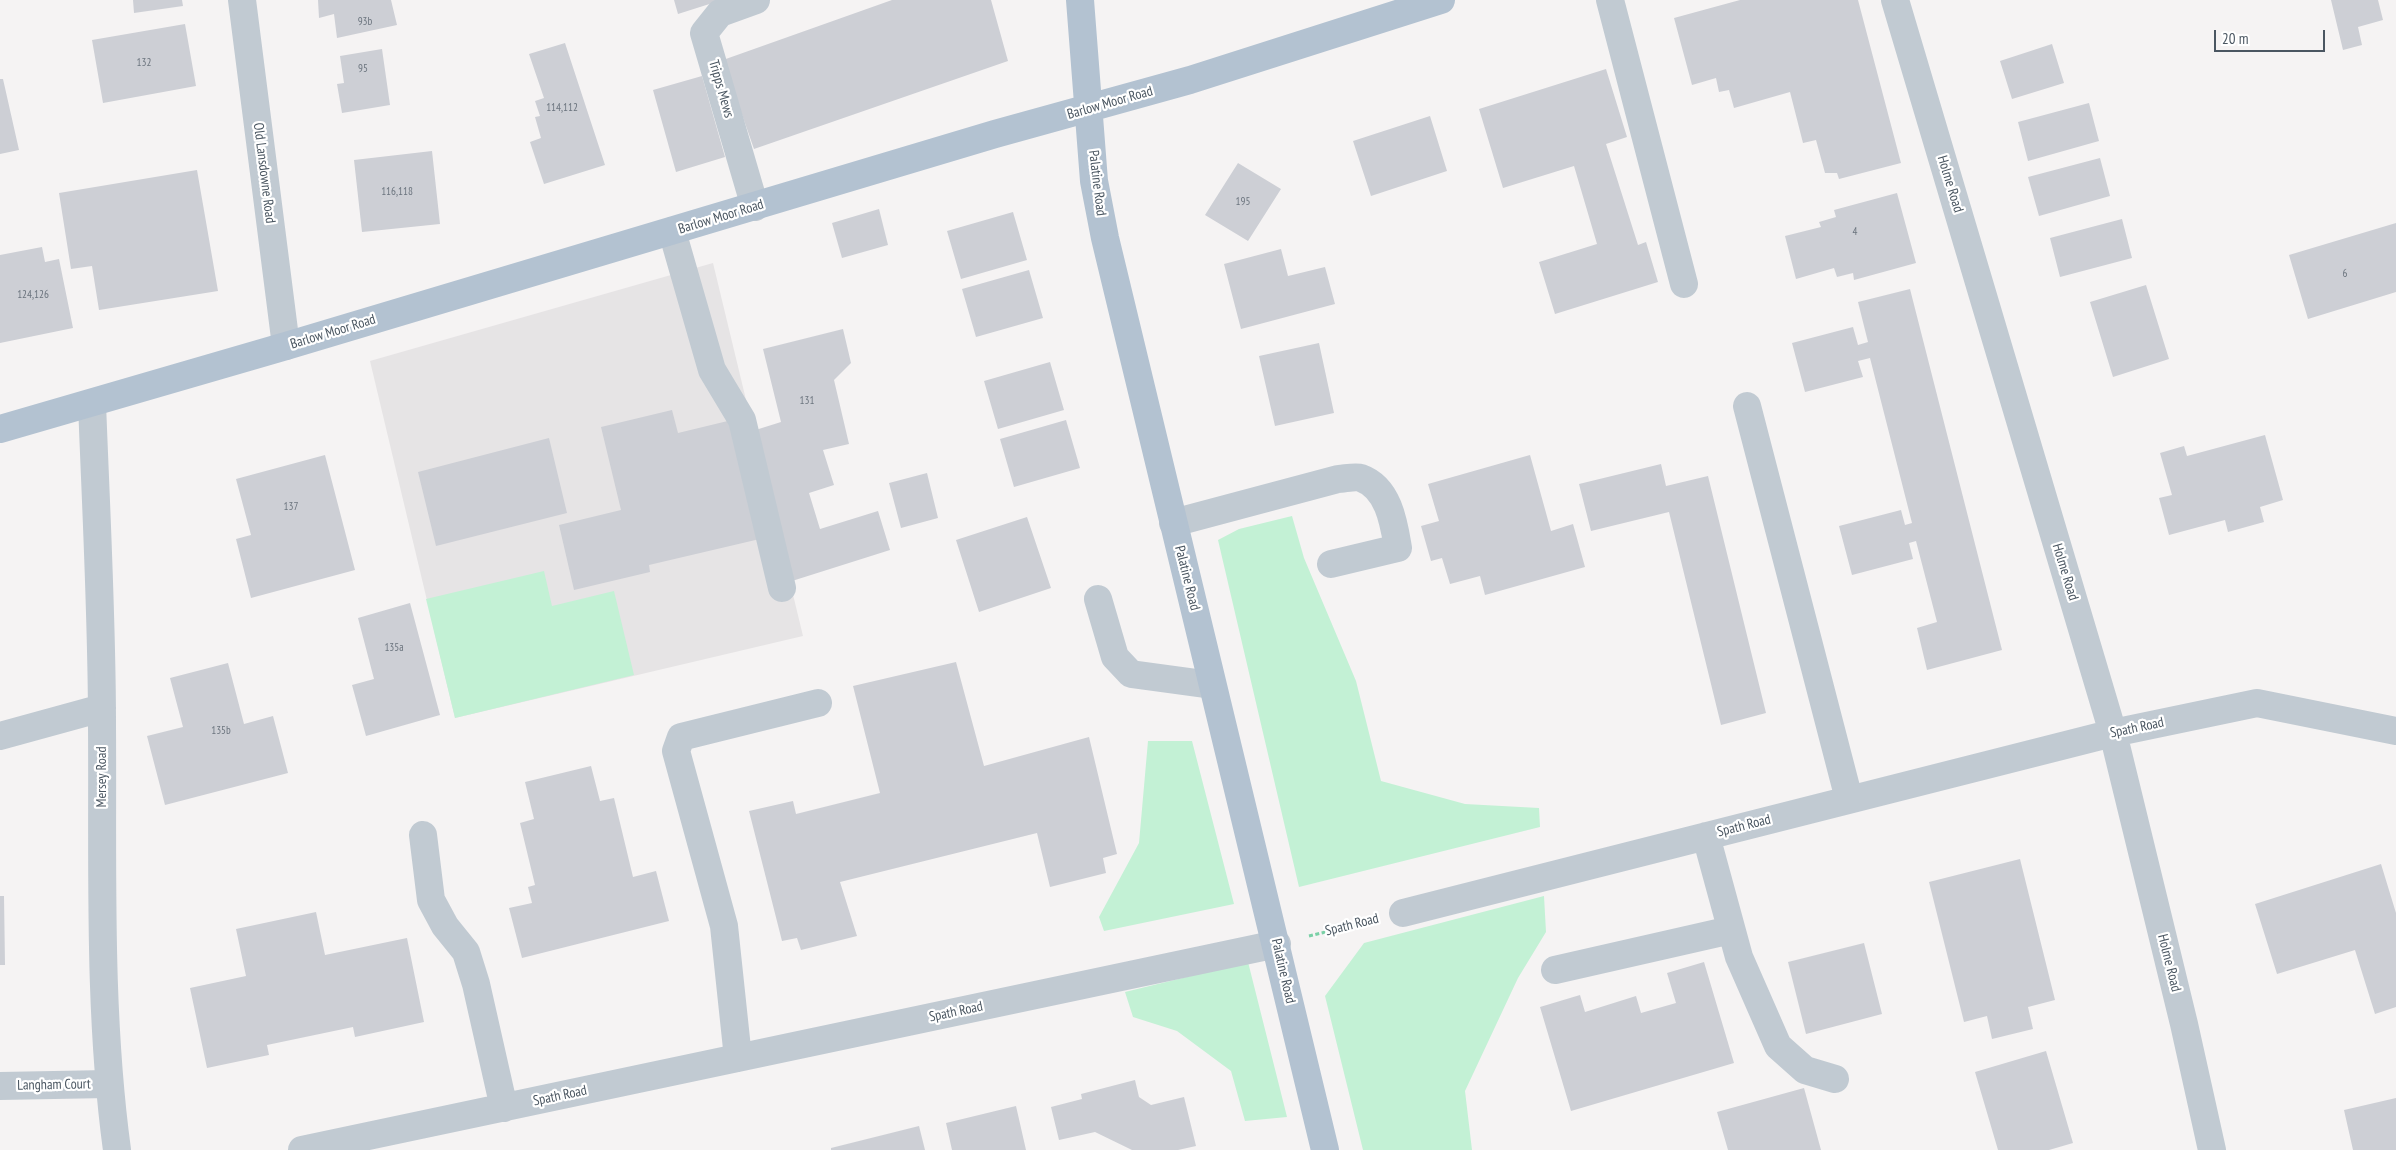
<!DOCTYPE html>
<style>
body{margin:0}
#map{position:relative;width:2396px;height:1150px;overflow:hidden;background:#f5f3f3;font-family:"PT Sans Narrow",sans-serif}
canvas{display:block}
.scale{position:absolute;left:2214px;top:30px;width:111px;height:22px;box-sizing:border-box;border:2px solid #4a5661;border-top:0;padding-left:6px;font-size:15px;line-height:18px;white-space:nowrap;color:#4a5661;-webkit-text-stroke:4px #fff;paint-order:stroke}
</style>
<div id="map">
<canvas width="2396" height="1150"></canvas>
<div class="scale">20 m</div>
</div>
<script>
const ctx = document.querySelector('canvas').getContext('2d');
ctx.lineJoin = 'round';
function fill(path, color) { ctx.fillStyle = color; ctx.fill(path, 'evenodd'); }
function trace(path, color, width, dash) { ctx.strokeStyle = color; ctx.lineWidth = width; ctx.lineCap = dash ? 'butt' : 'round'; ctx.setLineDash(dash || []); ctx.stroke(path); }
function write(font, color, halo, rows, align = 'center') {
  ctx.font = font + ' "PT Sans Narrow",sans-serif'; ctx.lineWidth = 4.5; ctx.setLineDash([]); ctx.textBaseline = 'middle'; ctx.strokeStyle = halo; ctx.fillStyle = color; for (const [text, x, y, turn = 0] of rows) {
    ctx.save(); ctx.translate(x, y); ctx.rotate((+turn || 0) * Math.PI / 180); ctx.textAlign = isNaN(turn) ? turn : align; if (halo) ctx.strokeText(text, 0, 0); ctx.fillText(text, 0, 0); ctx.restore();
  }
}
fill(new Path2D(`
 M713 263 803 636 455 718 370 361Z`), '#e6e4e5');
fill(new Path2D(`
 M1292 516 1304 558 1356 681 1381 781 1465 804 1539 808 1540 827 1299 887 1218 540 1239 529Z
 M544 571 552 606 614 591 634 675 455 718 426 599Z
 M1148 741H1192L1234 904 1104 931 1099 917 1139 843Z
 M1544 896 1546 932 1518 978 1465 1091 1472 1150H1363L1325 996 1364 943Z
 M1248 962 1282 1097 1287 1117 1245 1121 1231 1071 1177 1031 1133 1017 1125 992Z`), '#c3f1d5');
fill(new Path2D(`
 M133 0H182L183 6 134 13Z
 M318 0H391L397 25 337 38 334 14 319 18Z
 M674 0H722L678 14Z
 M892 0H991L1008 61 754 149 723 60Z
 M1740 0H1858L1901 163 1839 179 1837 173H1825L1816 140 1803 143 1790 92 1734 108 1729 90 1719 92 1716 78 1692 85 1674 18Z
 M2331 0H2378L2383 20 2358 27 2362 45 2343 50Z
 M185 24 196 86 103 103 92 40Z
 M565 43 605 165 544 184 530 142 541 138 535 117 540 116 535 101 544 98 529 54Z
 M2052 44 2064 83 2012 99 2000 61Z
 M382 49 390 105 342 113 337 84 344 83 340 56Z
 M1606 69 1627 137 1606 144 1638 245 1646 242 1658 282 1555 314 1539 262 1597 244 1574 166 1503 188 1479 109Z
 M702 76 725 157 676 172 653 90Z
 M0 79H3L19 150 0 154Z
 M2089 103 2099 141 2028 161 2018 122Z
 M1430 116 1447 171 1371 196 1353 141Z
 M432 151 440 224 362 232 354 160Z
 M2100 158 2110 196 2039 216 2028 177Z
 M1238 163 1281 189 1248 241 1205 215Z
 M197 170 218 291 99 310 92 266 71 269 59 193Z
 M1897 193 1916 263 1854 280 1853 273 1837 277 1834 268 1796 279 1785 236 1821 227 1819 222 1836 217 1834 210Z
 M879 209 888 245 842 258 832 223Z
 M1013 212 1027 260 961 279 947 231Z
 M2122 219 2132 258 2060 277 2050 238Z
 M2396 223V292L2308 319 2289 255Z
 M42 247 45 262 59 259 73 328 0 343V255Z
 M1281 249 1288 276 1325 267 1335 304 1241 329 1224 264Z
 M1029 270 1043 318 976 337 962 289Z
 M2146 285 2169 359 2113 377 2090 302Z
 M1910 289 2002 650 1927 670 1917 628 1937 622 1916 541 1909 543 1913 559 1852 575 1839 526 1901 510 1905 525 1912 523 1870 358 1858 361 1863 377 1805 392 1792 343 1853 327 1858 345 1868 342 1858 302Z
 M843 329 851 363 834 380 849 444 823 450 834 485 809 493 820 529 878 511 890 550 792 581 746 433 781 422 763 349Z
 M1319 343 1334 413 1275 426 1259 356Z
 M1050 362 1064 410 998 429 984 381Z
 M672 410 678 433 736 419 764 538 649 565 650 572 574 590 559 525 621 510 601 427Z
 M1066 420 1080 468 1014 487 1000 439Z
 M2265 435 2283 500 2260 507 2264 522 2228 532 2225 520 2169 535 2159 498 2172 495 2160 453 2184 446 2187 456Z
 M549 438 567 513 436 546 418 472Z
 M325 455 355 570 251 598 236 539 251 535 236 479Z
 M1530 455 1551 531 1573 524 1585 567 1485 595 1480 576 1450 584 1442 558 1431 561 1421 526 1439 521 1428 484Z
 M1661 464 1666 486 1708 476 1766 713 1721 725 1669 512 1591 531 1579 484Z
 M927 473 938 518 901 528 889 483Z
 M1027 517 1051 588 979 612 956 540Z
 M410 603 440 715 366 736 352 685 374 679 358 618Z
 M956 662 984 766 1089 737 1117 854 1103 858 1106 873 1050 887 1037 833 840 882 857 936 801 950 797 938 782 941 749 811 793 801 796 814 880 793 853 686Z
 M228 663 244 724 273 716 288 773 165 805 147 736 183 727 170 678Z
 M591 766 600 801 614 798 633 877 656 871 669 921 522 958 509 908 532 903 528 887 535 885 520 823 534 819 525 782Z
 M2020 859 2055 1000 2028 1007 2033 1029 1992 1039 1987 1016 1964 1022 1929 882Z
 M2381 864 2396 913V1007L2375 1014 2355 950 2277 974 2255 904Z
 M0 896H4L5 965H0Z
 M316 912 325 955 407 938 424 1022 355 1037 353 1027 267 1045 269 1055 207 1068 190 988 246 976 236 929Z
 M1864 943 1882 1014 1806 1034 1788 962Z
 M1704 962 1734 1063 1571 1111 1540 1007 1580 995 1585 1012 1636 996 1641 1013 1676 1003 1667 973Z
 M2046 1051 2073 1143 2049 1150H1998L1975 1072Z
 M1135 1080 1139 1097 1151 1105 1184 1097 1196 1146 1178 1150H1132L1095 1132 1059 1140 1051 1107 1082 1099 1081 1094Z
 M1804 1088 1821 1150H1728L1717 1112Z
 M2396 1098V1150H2353L2344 1110Z
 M1016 1106 1026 1150H952L946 1123Z
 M919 1126 925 1150H831V1148Z`), '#cdcfd5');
trace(new Path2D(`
 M1309 936 1371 921`), '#7ad0a6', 3, [4, 2.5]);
trace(new Path2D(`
 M242 0 286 346
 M1610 0 1684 284
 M1895 0 2113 733 2184 1024 2212 1150
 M755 207 704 33 720 13 756 0
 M672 231 712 370 742 420 782 588
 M92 403C96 510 102 617 102 724 103 866 98 1010 117 1150
 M1747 406 1849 799
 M1173 523 1338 479C1344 479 1355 476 1361 478 1389 488 1394 524 1398 548L1331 564
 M1098 599 1115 657 1131 674 1212 685
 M0 736 102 708
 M423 835 431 900 445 926 466 952 476 984 504 1108
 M1706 836 1739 957 1778 1046 1805 1070 1835 1079
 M1403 913 2113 733 2257 703 2396 731
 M1555 970 1731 930
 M738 1058 724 926 676 751 681 737 818 703
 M0 1086 108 1084
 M302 1150 1277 944`), '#c1cad2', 28);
trace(new Path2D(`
 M1080 0 1094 181 1105 238 1325 1150
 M0 429 286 346 995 134 1190 80 1441 0`), '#b3c2d1', 28);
write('11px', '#6b747e', null, [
 ["93b",365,22],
 ["132",144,63],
 ["95",363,69],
 ["114,112",562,108],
 ["116,118",397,192],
 ["195",1243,202],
 ["4",1855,232],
 ["6",2345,274],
 ["124,126",33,295],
 ["131",807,401],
 ["137",291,507],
 ["135a",394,648],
 ["135b",221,731]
]);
write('14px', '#4a5661', '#fff', [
 ["Tripps Mews",721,89,74],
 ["Barlow Moor Road",1110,103,-16],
 ["Old Lansdowne Road",264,173,83],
 ["Palatine Road",1097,183,83],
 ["Holme Road",1950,184,73],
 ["Barlow Moor Road",721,217,-17],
 ["Barlow Moor Road",333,332,-17],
 ["Holme Road",2065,572,73],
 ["Palatine Road",1187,578,76],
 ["Spath Road",2137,728,-12],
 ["Mersey Road",102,777,-90],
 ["Spath Road",1744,826,-14],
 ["Spath Road",1352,925,-14],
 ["Holme Road",2169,963,76],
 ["Palatine Road",1283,971,77],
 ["Spath Road",956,1012,-12],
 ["Langham Court",54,1085,-1],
 ["Spath Road",560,1096,-12]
]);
</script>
